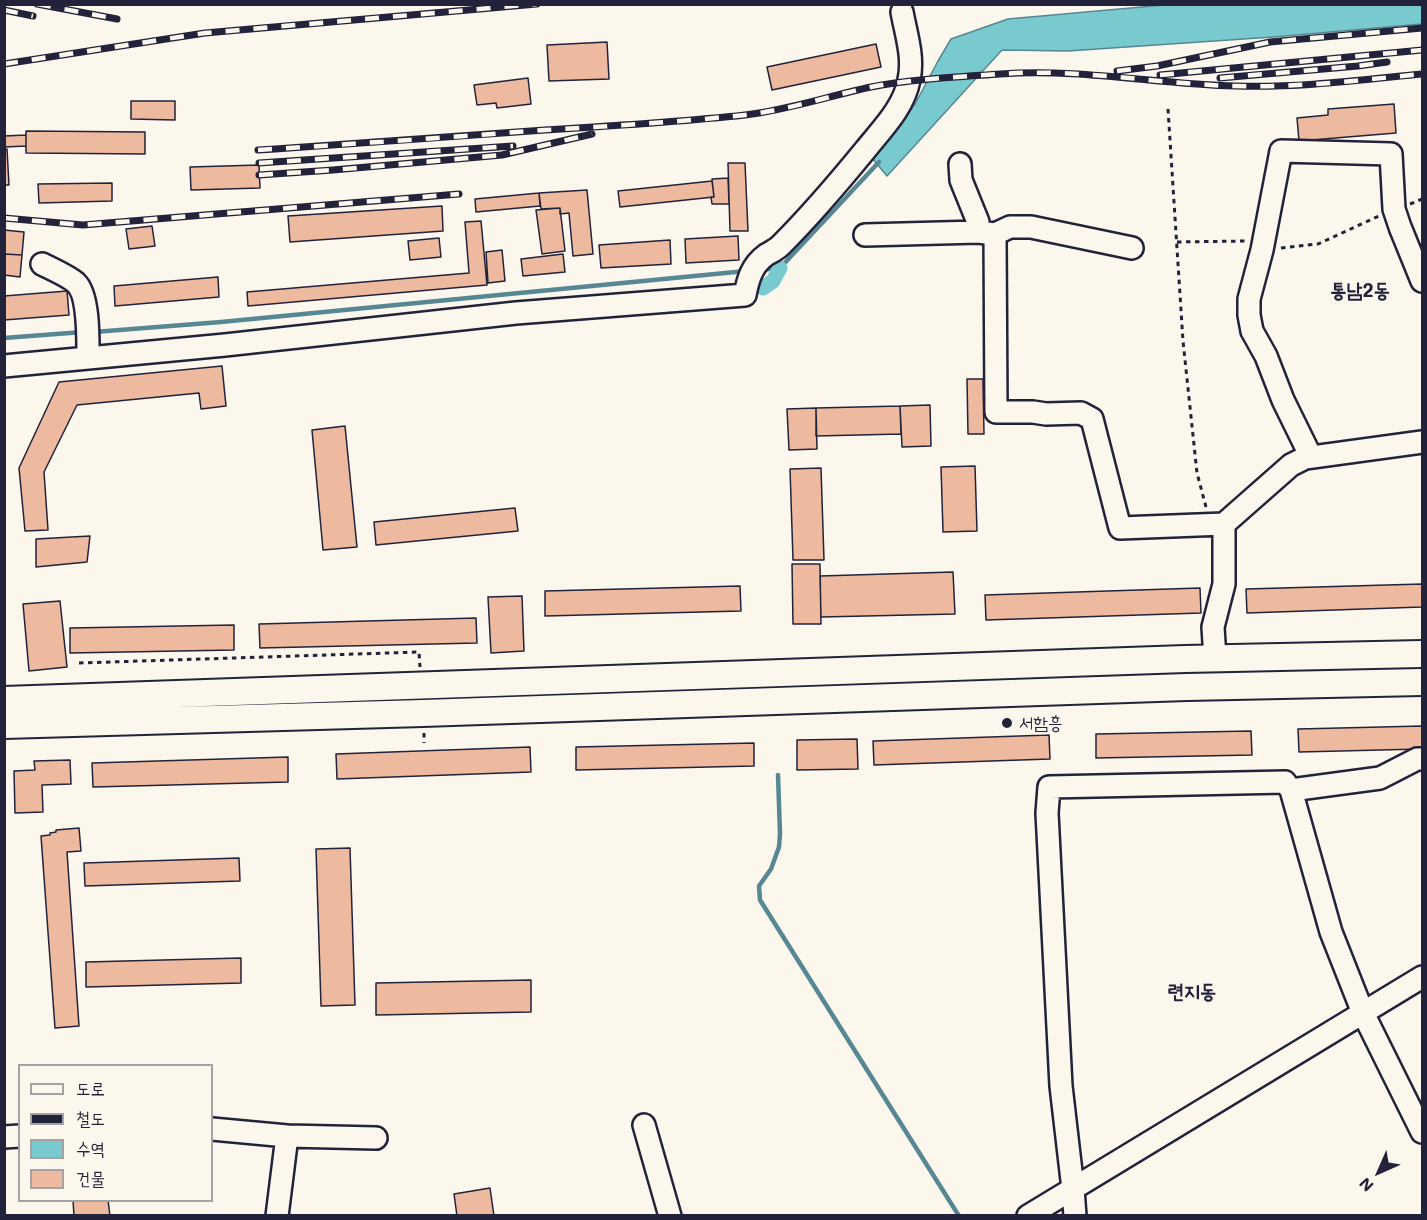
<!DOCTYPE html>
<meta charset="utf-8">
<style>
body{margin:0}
#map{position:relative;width:1427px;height:1220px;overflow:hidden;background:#fbf7ec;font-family:Mali,"Poor Story",sans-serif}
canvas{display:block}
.frame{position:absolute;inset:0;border:6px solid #22223b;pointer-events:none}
.legend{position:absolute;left:18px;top:1064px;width:195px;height:138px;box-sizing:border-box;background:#fbf7ec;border:2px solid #a4a2a5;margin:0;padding:8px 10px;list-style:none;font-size:18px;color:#22223b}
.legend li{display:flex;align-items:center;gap:12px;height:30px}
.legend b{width:30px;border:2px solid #a4a2a5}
.north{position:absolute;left:1349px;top:1142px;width:60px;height:60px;-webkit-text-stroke:4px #fbf7ec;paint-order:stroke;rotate:225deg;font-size:16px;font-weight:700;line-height:24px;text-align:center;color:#22223b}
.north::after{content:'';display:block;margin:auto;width:21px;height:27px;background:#22223b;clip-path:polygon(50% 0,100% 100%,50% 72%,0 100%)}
</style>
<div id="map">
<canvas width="1427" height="1220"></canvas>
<div class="frame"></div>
<ul class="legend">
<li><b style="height:8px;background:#fbf7ec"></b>도로</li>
<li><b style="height:8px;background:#22223b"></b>철도</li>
<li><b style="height:16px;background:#78cace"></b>수역</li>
<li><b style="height:16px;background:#edb99f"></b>건물</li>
</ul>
<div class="north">N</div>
</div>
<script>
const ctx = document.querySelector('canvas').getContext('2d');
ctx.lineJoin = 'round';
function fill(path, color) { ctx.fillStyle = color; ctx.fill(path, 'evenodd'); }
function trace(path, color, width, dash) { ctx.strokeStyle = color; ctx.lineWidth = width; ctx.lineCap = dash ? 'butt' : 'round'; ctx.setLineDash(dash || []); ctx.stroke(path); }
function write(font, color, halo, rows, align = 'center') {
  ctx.font = font + ' Mali,"Poor Story",sans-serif'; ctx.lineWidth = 4.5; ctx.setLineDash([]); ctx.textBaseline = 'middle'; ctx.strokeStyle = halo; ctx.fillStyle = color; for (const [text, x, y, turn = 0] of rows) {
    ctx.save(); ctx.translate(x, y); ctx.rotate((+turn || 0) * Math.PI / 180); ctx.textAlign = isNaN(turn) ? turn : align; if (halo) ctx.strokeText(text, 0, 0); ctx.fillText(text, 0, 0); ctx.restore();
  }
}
const water = new Path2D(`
 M1175 4 1422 5V24L1273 37 1068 51 1002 50 887 176 872 158 915 104 938 61 951 39 1008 19Z`);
fill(water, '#78cace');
trace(water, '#568793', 1.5);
trace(new Path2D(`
 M760 270 780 268 879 162
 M94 332 221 322 746 271
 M4 338 83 332
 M778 775 780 834 779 847 771 869 759 886 760 900 959 1216`), '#568793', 4.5);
trace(new Path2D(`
 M763 288 773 281 780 268`), '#78cace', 15);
const building = new Path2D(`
 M607 42 609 79 549 81 547 45Z
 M876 44 881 67 772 90 767 67Z
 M528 78 531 104 497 108 496 103 477 105 474 85Z
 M131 101H175V120L131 119Z
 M1394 104 1396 133 1299 141 1297 118 1328 115V109Z
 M26 131 145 132V154L26 153Z
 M26 135V146L4 147V136Z
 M7 149 9 185H4V150Z
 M728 163H745L748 231H730Z
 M259 165 260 188 191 190 190 167Z
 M728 178 729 204H712L711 197H714L712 179Z
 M712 181 714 197 620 207 618 191Z
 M112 183V201L39 203 38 184Z
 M587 190 593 254 573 256 569 213 560 214V208L541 209 539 193Z
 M539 193 540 206 476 212 475 199Z
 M442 206 443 231 290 242 288 216Z
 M560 208 565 251 542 254 536 210Z
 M481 221 487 285 248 306 247 292 469 273 465 222Z
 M152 226 155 246 129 249 126 229Z
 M4 230 24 232 22 255 4 254Z
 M738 236 739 260 686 263 685 239Z
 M439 238 441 257 410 260 408 241Z
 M670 240 671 264 601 268 599 245Z
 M502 250 505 281 488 283 486 252Z
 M4 254 22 255 20 277 4 275Z
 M563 254 565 272 523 276 521 259Z
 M218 277 219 297 115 306 114 286Z
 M67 291 69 315 4 320V296Z
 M222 366 226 406 201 409 199 393 77 405 44 472 48 530 25 531 19 468 59 382Z
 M967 379H983L984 434H968Z
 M930 405 931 446 902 447 900 406Z
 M900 406 901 434 816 436V408Z
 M816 408 817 449 789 450 787 409Z
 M345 426 357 547 323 550 312 430Z
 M975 466 977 531 943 532 941 467Z
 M821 468 824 560H793L790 469Z
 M515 508 518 531 376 545 374 522Z
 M90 536 87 562 36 567V539Z
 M792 564H820L821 624H793Z
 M953 572 955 614 821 617 820 576Z
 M1422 584V607L1247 613 1246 589Z
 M740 586 741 611 545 616V591Z
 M1200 588 1201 613 986 620 985 595Z
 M522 596 524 651 491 653 488 597Z
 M60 601 67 667 29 671 23 604Z
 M476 618 477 643 260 648 259 624Z
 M234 625V650L70 653V628Z
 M1422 726V749L1299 752 1298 729Z
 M1251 731 1252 755 1096 758V734Z
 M1049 735 1050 759 874 765 873 741Z
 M857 739 858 769 797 770V740Z
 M754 743V766L576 770V747Z
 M530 747 531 772 337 779 336 754Z
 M288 757V782L93 787 92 763Z
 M70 760 71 784 42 785 43 812 15 813 14 771 35 770 34 761Z
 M79 828 81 851 67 852 79 1026 55 1028 41 836 50 835V833L56 832V830Z
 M350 848 355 1005 321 1006 316 849Z
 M239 858 240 881 85 886 84 863Z
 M241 958V983L86 987V962Z
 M531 980V1012L376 1015V983Z
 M490 1188 494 1216H457L454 1194Z
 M73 1200H108L110 1216H74Z`);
fill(building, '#edb99f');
trace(building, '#22223b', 1.5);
const minor = new Path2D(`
 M960 164 961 180 978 222V232
 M995 234 996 412H1033L1046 414 1081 413 1092 419 1120 528 1224 524 1291 465 1305 458 1422 442
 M865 235 978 232 995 234 1010 227H1031L1132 248
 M42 264C50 268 70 277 76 283 89 295 88 340 88 358
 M4 366 225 345 516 313 745 295C748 279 752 265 766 255 771 252 776 250 781 245 811 215 839 182 866 149 883 128 904 107 909 80 914 57 906 34 902 12
 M1311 457 1283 400 1266 356 1252 331 1249 315V299L1262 250 1281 151 1391 154 1394 209 1400 227 1422 281
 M1215 659 1213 627 1224 584V524
 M1291 790 1331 932 1363 1013 1422 1132
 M644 1125 670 1216
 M212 1129 287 1136 376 1138
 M4 1137 20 1136
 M277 1216 287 1136
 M1028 1216 1422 977
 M1075 1216 1073 1189 1061 1086 1047 813 1049 787 1285 782 1291 790 1380 778 1417 759H1422`);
const major = new Path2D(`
 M4 700 1185 659 1422 654
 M4 725 423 713 1187 687 1422 682`);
trace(minor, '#22223b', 26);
trace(major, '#22223b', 30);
trace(new Path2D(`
 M1168 109 1183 341 1197 473 1206 507
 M1410 204 1422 199
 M1177 242 1247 241
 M1281 248 1318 244 1379 216
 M79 663 419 652 420 667
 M424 733V743`), '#22223b', 3, [4.5, 4.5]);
trace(minor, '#fbf7ec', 21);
trace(major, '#fbf7ec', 26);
const rail = new Path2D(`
 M37 4 117 19
 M4 10 33 16
 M4 64 205 33 537 4
 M1117 71 1157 66 1270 42 1422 28
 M1160 75 1422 50
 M1220 78 1358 66 1387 62
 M258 150C354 144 450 137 545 130 612 126 679 122 745 115 788 110 829 96 871 87 913 79 957 77 1000 74 1080 68 1156 84 1235 86 1298 88 1360 80 1422 74
 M259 163 513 146
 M259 175 333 170 502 155 592 134
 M4 218 83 225 459 194`);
trace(rail, '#22223b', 7);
trace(rail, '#fbf7ec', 4.5, [14]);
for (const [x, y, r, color] of [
 [1007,723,6,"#22223b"]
]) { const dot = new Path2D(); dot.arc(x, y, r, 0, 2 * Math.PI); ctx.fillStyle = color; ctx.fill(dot); trace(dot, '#fbf7ec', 2); }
write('18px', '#22223b', '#fbf7ec', [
 ["서함흥",1019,723]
], 'left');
write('bold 20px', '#22223b', '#fbf7ec', [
 ["통남2동",1360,291],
 ["련지동",1192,992]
]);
</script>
